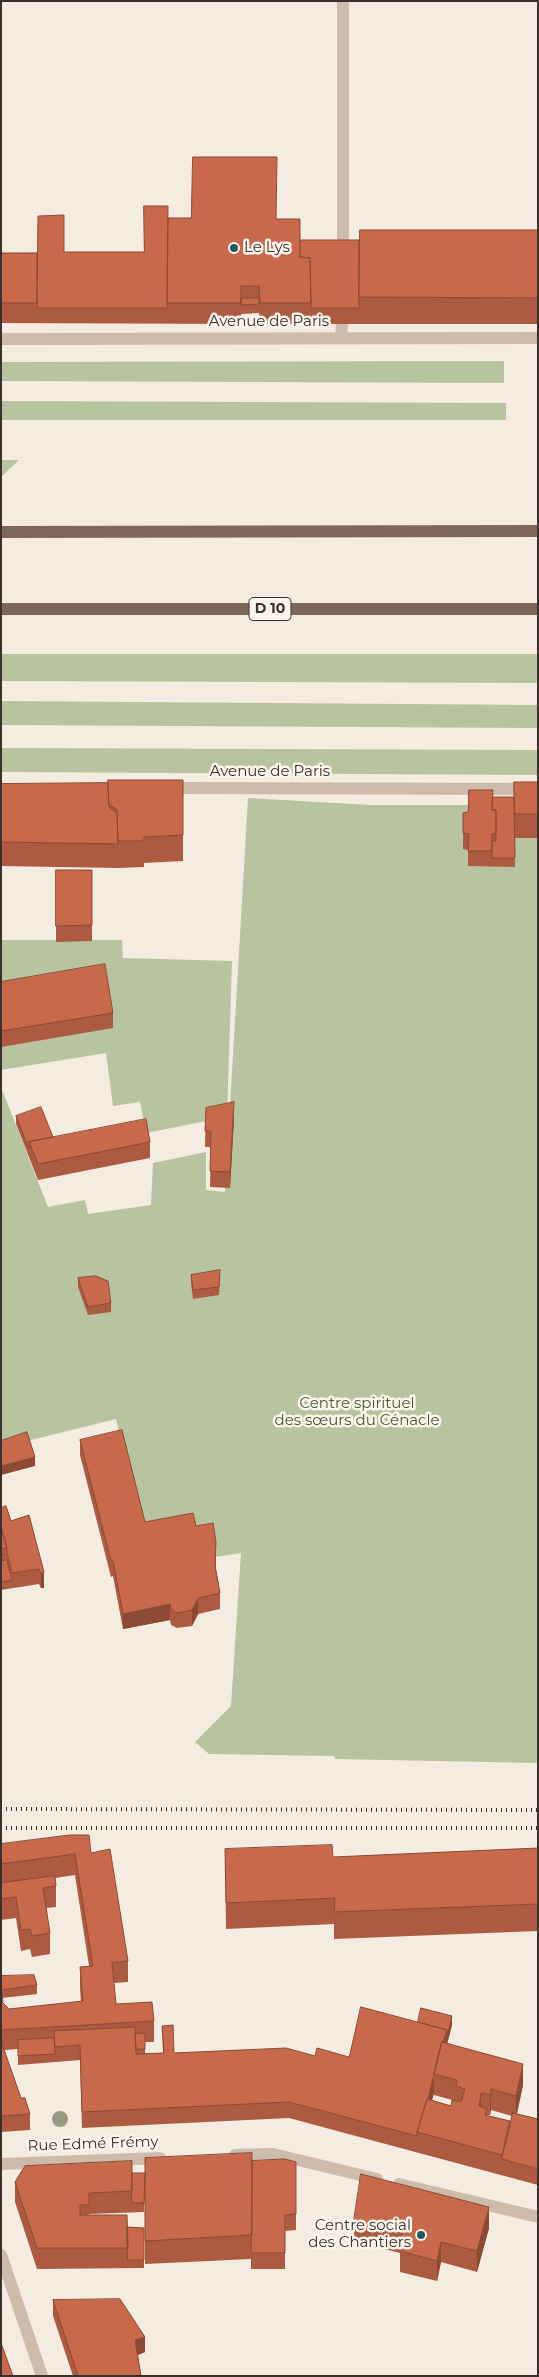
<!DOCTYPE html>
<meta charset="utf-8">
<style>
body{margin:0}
#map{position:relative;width:539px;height:2377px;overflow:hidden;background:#f4ebe1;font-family:Montserrat,sans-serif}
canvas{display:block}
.frame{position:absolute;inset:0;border:2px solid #3b302b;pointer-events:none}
</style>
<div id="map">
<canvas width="539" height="2377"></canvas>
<div class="frame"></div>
</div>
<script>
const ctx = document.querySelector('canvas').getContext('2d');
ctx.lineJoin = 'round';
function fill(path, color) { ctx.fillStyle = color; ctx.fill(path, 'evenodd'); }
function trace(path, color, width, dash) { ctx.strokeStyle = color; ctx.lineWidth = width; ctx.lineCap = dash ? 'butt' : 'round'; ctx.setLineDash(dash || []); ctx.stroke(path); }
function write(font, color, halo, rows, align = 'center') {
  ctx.font = font + ' Montserrat,sans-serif'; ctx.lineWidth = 5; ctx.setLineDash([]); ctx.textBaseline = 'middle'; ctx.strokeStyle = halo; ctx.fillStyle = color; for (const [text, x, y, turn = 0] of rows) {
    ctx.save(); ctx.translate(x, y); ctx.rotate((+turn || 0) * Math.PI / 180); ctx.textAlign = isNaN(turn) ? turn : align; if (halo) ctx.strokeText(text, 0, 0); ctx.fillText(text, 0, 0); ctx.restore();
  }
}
fill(new Path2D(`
 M504 361V383L1 381V362Z
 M1 401 506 403V420H1Z
 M1 460H19L1 477Z
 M1 654H538V683L1 681Z
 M1 701 538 705V728L1 725Z
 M1 748 538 750V775L1 772Z
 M248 798 370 805H538V1763L335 1759 334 1756 209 1754 195 1742 231 1706 241 1553 151 1567 116 1419 27 1441 1 1450V1087L48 1207 85 1200 88 1214 151 1205 153 1163 206 1152V1190L225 1192Z
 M1 940H122L123 958 232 961 227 1117 146 1133 140 1102 113 1106 106 1053 1 1070Z`), '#b8c4a0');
trace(new Path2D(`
 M343 1V256
 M341 337 342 324
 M166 788 538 789`), '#cdbbac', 12);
trace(new Path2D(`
 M1 339 538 338
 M235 2155 273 2154 377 2179
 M1 2164 160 2158
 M399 2184 538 2217
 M1 2255 42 2376`), '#cdbbac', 12);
trace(new Path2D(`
 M1 532 538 531
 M1 609H538`), '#7d675c', 12);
trace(new Path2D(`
 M1 1809 538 1810
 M1 1828H538`), '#3b302b', 4, [1, 4]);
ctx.fillStyle = '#969b7f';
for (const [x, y] of [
 [60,2119]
]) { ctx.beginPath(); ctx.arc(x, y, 8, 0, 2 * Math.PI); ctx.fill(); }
fill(new Path2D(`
 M276 219 300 254 359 240 538 230V324H260L259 312V313L241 314V306V324L1 323V253L144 252 168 245Z
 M183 780V861L144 863V867L118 868 1 866V784L108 783Z
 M514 782H538V838H515L514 815 515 867 468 866V850L463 849V813L468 812 493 797H514Z
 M56 870H92V941L56 942Z
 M1 982 113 1013V1028L1 1047Z
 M206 1108 234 1118 230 1188 210 1187 211 1147H205Z
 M16 1116 53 1137 150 1142V1158L38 1180 16 1124Z
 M191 1275 220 1279 219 1295 193 1299 191 1283Z
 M78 1278 111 1303V1312L88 1315 78 1287Z
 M80 1440 145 1522 196 1526 216 1558V1569L220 1593V1609L198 1614 192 1626 177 1628 171 1625 170 1620 123 1629 113 1576 111 1577 80 1455Z
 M1 1508 11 1521 29 1515 44 1588H41L39 1584 1 1590Z
 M1 1844 91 1853 128 1961V1982L114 1983 116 2004 154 2021V2042H145V2054L163 2053 162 2026 174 2053 349 2057 418 2022 452 2025 447 2044 523 2085 517 2114 538 2119V2185L289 2118 82 2128 80 2060 18 2065V2049L4 2050 21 2098 30 2114V2130L1 2132V1976L37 1985V1994L2 1998 3 2003 9 2009 81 2002 80 1988V1967L89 1966 75 1875 55 1878 56 1886V1907L46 1908 50 1933V1954L32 1957 30 1949 21 1951 16 1918 1 1920ZM434 2093V2095L456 2101 451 2106 432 2100ZM491 2110 512 2116 510 2126 487 2116V2115H490Z
 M538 1848V1931L334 1939V1924L226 1929 225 1849 333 1857Z
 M252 2161 296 2162V2230L285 2231V2269H251V2259L145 2264V2188L144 2212 89 2214V2215L127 2227 144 2228V2268L37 2269 15 2202V2182L145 2173Z
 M354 2221 489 2228 477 2272 441 2262 437 2281 400 2272V2253L354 2241Z
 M53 2300 145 2352 138 2355 141 2376H73L53 2316Z`), '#ac5a40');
fill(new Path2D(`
 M234 1102V1118L230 1188V1172Z
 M35 1457V1466L1 1475V1466Z
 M44 1572V1588H41V1573Z
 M198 1598V1614L192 1626V1610Z
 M170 1604V1620L123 1629V1614Z
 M452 2016V2025L439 2075 435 2074 447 2030Z
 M523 2064V2085L516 2117V2096Z
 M434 2078V2093L423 2133 419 2132Z
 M491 2089V2110L490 2115V2095Z
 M481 2093V2113L479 2106Z
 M510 2121V2142L502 2159V2155Z
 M489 2207V2228L477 2272V2251Z
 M441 2242V2262L437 2281V2261Z
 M145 2337V2352L135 2356V2340Z`), '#8c4a34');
const building = new Path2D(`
 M193 157H277L276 219H300V257L310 258 311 303H260L259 286H241V303H167L168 218H191Z
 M144 206H168L167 308H37L38 216 64 215V252H144Z
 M360 230H538V298L359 297Z
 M301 240H359V308H311L310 258 300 257Z
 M1 253H37V303H1Z
 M241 298H259V304L241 305Z
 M108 780H183V835L144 837V841H118L117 810 109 804Z
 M514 782H538V814H515Z
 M108 783 109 807 117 813 118 844 1 842V784Z
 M469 790H493L492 810H496V833L492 834V851H468L469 834 463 833V813L468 812Z
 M493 797H514L515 858H492V841H496V810H492Z
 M56 870H92V925L56 926Z
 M105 964 113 1013 1 1031V982Z
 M234 1102 230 1172 210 1171 211 1131H205L206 1108Z
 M41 1107 53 1137 29 1142V1149L16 1116Z
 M146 1119 150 1142 38 1164 29 1142Z
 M220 1270 219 1287 193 1290 191 1275Z
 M96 1276 108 1281 111 1303 88 1307 78 1278Z
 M122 1430 145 1522 193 1513 196 1526 213 1523 216 1542 215 1566 220 1593 198 1598 192 1610 177 1613 171 1609 170 1604 123 1614 113 1561H111L80 1440Z
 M27 1432 35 1457 1 1466V1441Z
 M6 1506 11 1521 29 1515 44 1572 41 1573 39 1569 12 1573 7 1553V1548L1 1527V1508Z
 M1 1527 7 1548 1 1549Z
 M7 1560 12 1580 1 1582V1561Z
 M70 1835H89L91 1853 110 1849 128 1961 112 1963 116 2004 152 2002 154 2021 1 2030V1984L3 2003 9 2009 83 2001 80 1967 93 1966 75 1854 1 1864V1844Z
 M332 1845 333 1857 538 1848V1904L334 1912 335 1898 226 1903 225 1849Z
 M55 1876 56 1886 43 1888 50 1933 32 1936 30 1929 21 1930 16 1897 1 1899V1883Z
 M34 1975 37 1985 2 1990 1 1976Z
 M361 2007 447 2030 443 2042H442L428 2099H427L417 2132V2136L289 2102 82 2112 80 2045 55 2047 54 2031 135 2027 136 2054 164 2053 162 2026 173 2025 174 2053 286 2048 315 2056 317 2048 349 2057Z
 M421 2008 452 2016 447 2037V2030L418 2022Z
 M145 2033V2049H136L135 2034Z
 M54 2038 55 2054 18 2056V2040Z
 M1 2041 21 2098H25L30 2114 1 2116Z
 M442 2042 523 2064 516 2096 491 2089 490 2095 481 2093 479 2106 487 2109 485 2115 510 2121 502 2155 417 2132 427 2099 451 2106 452 2100 461 2102 465 2089 456 2086 457 2080 434 2074Z
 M513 2113 538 2119V2169L502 2159Z
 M252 2153V2235L145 2241V2158Z
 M285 2159 296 2162V2214L285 2215V2253H251L252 2161Z
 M132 2161V2191L89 2193V2205H80V2215H127L128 2248H37L15 2182 25 2166Z
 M132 2173H145L144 2203H132Z
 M361 2174 489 2207 477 2251 441 2242 437 2261 400 2251 402 2233 354 2221Z
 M127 2227 144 2228V2260H128Z
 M120 2299 145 2337 135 2340 141 2376H78L53 2300Z
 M1 2343 13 2376H1Z`);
fill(building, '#c8694b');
trace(building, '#8c4a34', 1);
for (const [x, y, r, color] of [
 [234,248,5,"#1f5a5e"],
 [421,2235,5,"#1f5a5e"]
]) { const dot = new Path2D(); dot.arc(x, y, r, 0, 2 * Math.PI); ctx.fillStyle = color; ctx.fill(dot); trace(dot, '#fbf5ee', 2); }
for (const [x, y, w] of [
 [270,609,42]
]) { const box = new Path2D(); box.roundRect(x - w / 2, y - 11.5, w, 23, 4); ctx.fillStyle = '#fbf5ee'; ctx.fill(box); trace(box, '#3b302b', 1); }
write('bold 14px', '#3b302b', null, [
 ["D 10",270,609]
]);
write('15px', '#3b302b', '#fbf5ee', [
 ["Le Lys",244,248],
 ["Centre social",411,2226,"right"],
 ["des Chantiers",411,2243,"right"]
], 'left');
write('15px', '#3b302b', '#fbf5ee', [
 ["Avenue de Paris",269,322],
 ["Avenue de Paris",270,772],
 ["Rue Edmé Frémy",93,2144,-2]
]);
write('15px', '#4a5a2e', '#fbf5ee', [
 ["Centre spirituel",357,1404],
 ["des sœurs du Cénacle",357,1421]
]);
</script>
